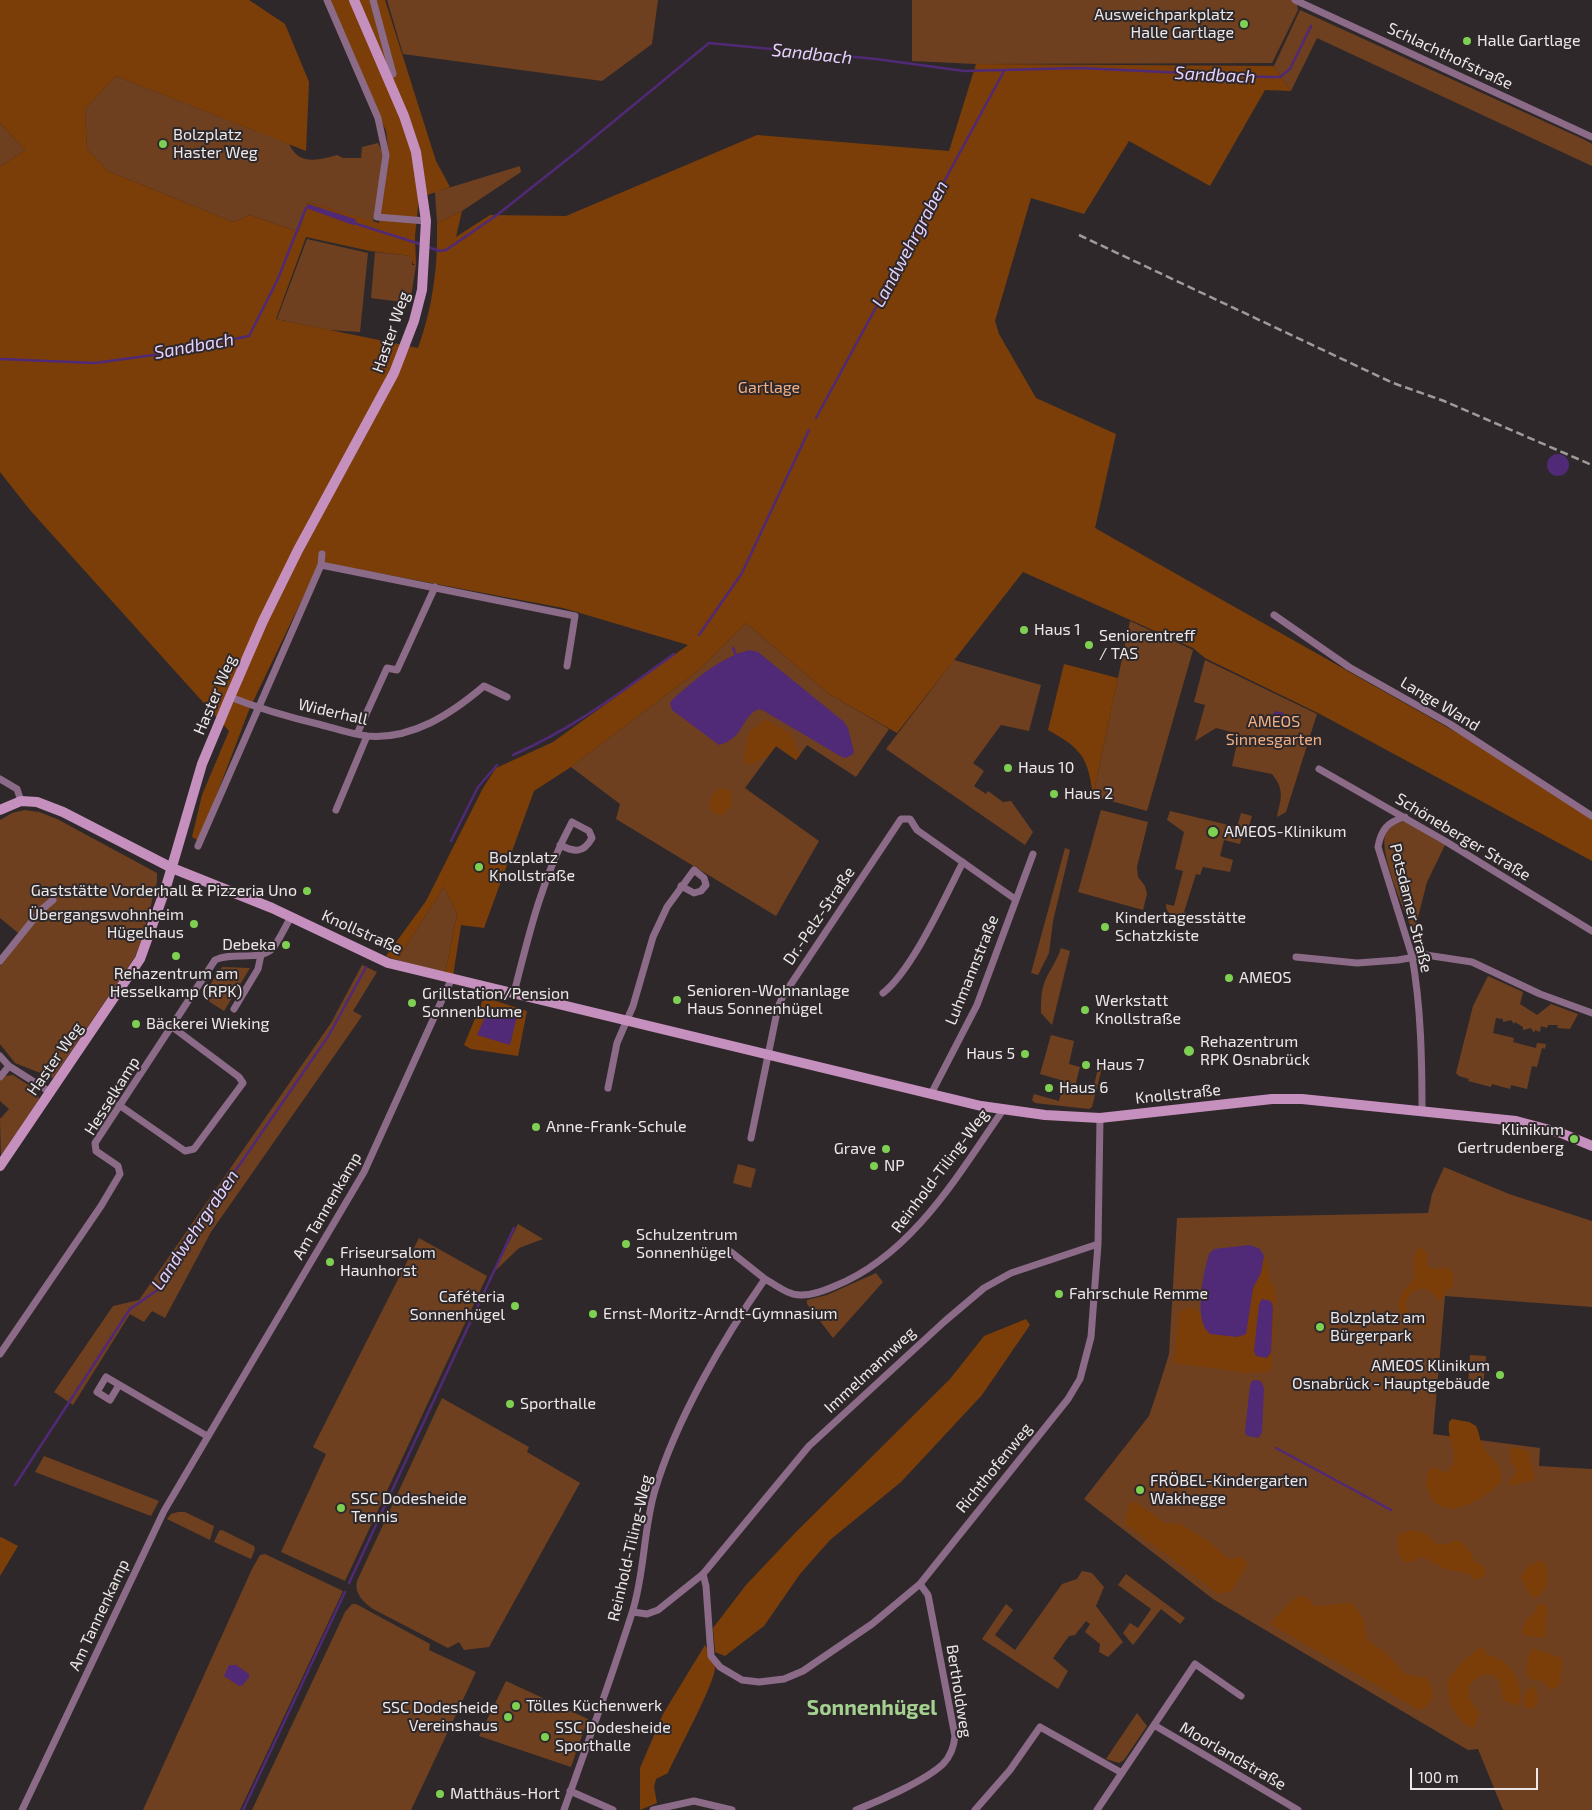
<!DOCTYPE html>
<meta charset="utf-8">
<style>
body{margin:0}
#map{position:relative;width:1592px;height:1810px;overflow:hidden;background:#2f282a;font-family:"Exo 2",sans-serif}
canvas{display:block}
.scale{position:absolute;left:1410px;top:1768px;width:128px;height:22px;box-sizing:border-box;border:2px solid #ece8e9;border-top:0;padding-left:6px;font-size:15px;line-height:18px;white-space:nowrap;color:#ece8e9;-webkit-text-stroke:4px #2f282a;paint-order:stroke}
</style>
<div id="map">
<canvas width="1592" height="1810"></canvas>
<div class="scale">100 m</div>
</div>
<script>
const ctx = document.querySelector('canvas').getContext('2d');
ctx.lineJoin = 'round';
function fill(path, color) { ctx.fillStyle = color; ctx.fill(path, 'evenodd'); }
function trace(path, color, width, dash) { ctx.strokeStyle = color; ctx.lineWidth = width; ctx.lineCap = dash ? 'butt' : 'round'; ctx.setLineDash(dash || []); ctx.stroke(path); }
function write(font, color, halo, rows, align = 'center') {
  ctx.font = font + ' "Exo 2",sans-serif'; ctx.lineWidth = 4; ctx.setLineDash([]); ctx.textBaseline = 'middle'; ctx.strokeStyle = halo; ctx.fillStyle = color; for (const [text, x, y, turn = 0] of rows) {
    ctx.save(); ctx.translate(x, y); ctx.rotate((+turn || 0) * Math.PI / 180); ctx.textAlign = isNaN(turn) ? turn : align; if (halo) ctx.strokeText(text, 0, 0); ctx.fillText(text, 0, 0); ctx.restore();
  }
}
fill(new Path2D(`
 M387 0H658L652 44 602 81 403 54Z
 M912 0H1296L1298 10 1272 63 976 64 912 61Z
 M1300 10 1585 140 1592 144V166L1317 38 1291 91 1274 66Z
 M116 76 289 144C299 166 319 160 337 155L343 158H361L362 147 378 143 384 155 373 222 308 202 299 232 250 215 233 222 108 171 87 149 85 109Z
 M0 123 25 150 0 167Z
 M520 166 521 172 462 211 437 223 435 192Z
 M307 239 368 253 360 332 329 330 277 319Z
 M375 252 412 256V265H416L410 303 371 298Z
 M1130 621 1193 650 1147 811 1093 796Z
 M746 623 829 694 889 729 856 777 807 745 796 760 776 746 745 788 819 841 776 916 616 819 620 804 571 767 699 670Z
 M954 660 1041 685 1029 731 1001 725 973 763 984 771 974 786 986 794 988 791 1003 802 1011 801 1033 832 1025 845 886 749Z
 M1205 660 1317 714 1286 812 1277 817C1281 798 1285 790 1272 774L1232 766 1239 734 1216 728 1195 741 1205 705 1194 702Z
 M25 810 39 812 57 819 157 873V882L142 939 135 957 53 1078 15 1063 0 1044V966L23 937 0 918V820L12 813Z
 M1101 810 1148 822 1137 867 1138 877 1145 886 1147 894 1143 910 1078 892Z
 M1170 811 1237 827 1241 813 1252 816 1246 837 1242 836 1240 844 1224 840 1220 856 1233 860 1230 872 1203 867 1200 875 1196 874 1184 912 1188 914 1186 920C1177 917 1165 915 1166 904L1174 906 1183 871 1175 869 1184 832 1167 820Z
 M1405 821 1445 845 1427 882 1414 933C1406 916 1377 849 1386 833 1390 826 1397 823 1405 821Z
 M1065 848 1070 850 1053 921 1049 953 1038 975 1031 973Z
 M444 887 457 914 445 974 397 960Z
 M1061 948 1070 951 1052 1025 1041 1013C1041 1002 1041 991 1045 981 1050 969 1057 961 1061 948Z
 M362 965 377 972 353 1011 362 1016 211 1232 165 1318 152 1311 144 1322 130 1314 73 1405 54 1392 113 1306 139 1300 331 1023Z
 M222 967 250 968 224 1011 202 997Z
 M1488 976 1523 992 1520 1004 1537 1015 1551 1004 1578 1014 1570 1029 1557 1028 1558 1025H1548L1547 1028 1541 1026 1540 1032 1535 1030 1534 1033 1531 1028 1523 1030V1027L1515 1022 1514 1024 1511 1020 1503 1022V1019L1496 1018 1493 1033 1514 1038 1513 1042 1536 1048 1537 1043 1546 1044 1545 1049 1542 1048 1537 1067 1532 1066 1527 1089 1511 1085 1510 1089 1492 1084 1491 1087 1468 1081 1469 1079 1459 1076 1456 1073 1473 1006Z
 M1051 1035 1074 1041 1069 1064 1080 1067 1075 1086 1093 1090 1100 1059 1103 1064 1092 1107 1089 1109 1035 1103 1032 1100 1034 1094 1059 1101 1064 1081 1040 1074Z
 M13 1075 36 1090 39 1099 1 1156 0 1119 9 1109 0 1101V1081L4 1076Z
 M738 1164 756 1169 751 1188 733 1183Z
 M1444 1167 1509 1194 1592 1221V1307L1445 1296 1433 1434 1540 1448 1539 1466 1592 1469V1810H1503L1478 1749 1468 1750 1213 1599 1084 1499 1149 1416 1159 1386 1169 1354 1177 1218 1428 1213 1432 1194Z
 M518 1224 543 1239 519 1248 494 1272Z
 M419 1238 487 1276 345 1581 281 1552 326 1454 313 1447Z
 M876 1273 883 1282 833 1338 807 1304V1300L827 1295Z
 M1470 1355 1486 1356 1483 1388 1468 1387Z
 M442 1398 529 1447 527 1452 580 1483 489 1647 464 1650 459 1642 448 1648 373 1609C364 1602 354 1594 357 1581Z
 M44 1456 159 1501 151 1516 35 1472Z
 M178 1512H185L214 1526 210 1540 167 1519 171 1514Z
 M222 1530 254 1546 255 1549 251 1559 214 1542 219 1531Z
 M265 1554 343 1591 240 1810H143L252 1569 260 1555Z
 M1082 1571 1092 1573 1104 1587 1096 1606 1123 1642 1108 1657 1099 1652 1100 1644 1085 1632 1090 1624 1086 1621 1075 1635 1069 1636 1053 1658 1068 1671 1058 1689 982 1639 1006 1604 1013 1610 995 1635 1015 1650 1062 1584 1077 1579Z
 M1126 1574 1185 1618 1180 1624 1161 1609 1133 1645 1123 1633 1130 1623 1138 1628 1151 1609 1118 1585Z
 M352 1604H356L430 1644 429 1650 476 1672 411 1810H252L345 1612Z
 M506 1681 588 1719 571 1767 479 1736Z
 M1137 1713 1147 1726 1124 1760 1119 1763 1106 1759Z`), '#6f401f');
fill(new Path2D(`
 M0 0H249L285 24 309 82 306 151 116 76 85 109 87 149 108 171 233 222 250 215 299 232 308 202 379 223 389 155 386 131 329 0H385L436 161 450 187 419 198 415 236 416 265 413 264 411 256 370 251 306 237 276 319 418 348C433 306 438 267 437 223L462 211 456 237 490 215 566 216 757 135 949 151 976 64 1274 66 1291 91 1265 90 1210 186 1129 141 1084 214 1031 198 995 321 999 334 1036 398 1116 434 1095 528 1461 735 1592 818V861L1320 714 1205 658 1193 648 1023 572 897 733 829 694 746 623 699 670 571 767 534 791 484 928 461 925 453 976 445 974 457 914 444 887 397 960 386 956 426 901 483 788 496 768 553 742 688 645 563 608 320 562 249 710 199 841 192 837 202 795 229 731 30 510 0 472V167L25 150 0 123Z
 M1064 664 1118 678 1093 796C1088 757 1082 749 1048 730Z
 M765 719 790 733 800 755 796 760 776 746 769 755 751 765 743 761 749 732Z
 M720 788 730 790C733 801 732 807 723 815L715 814 709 807 713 794Z
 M484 997 527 1011 518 1056 471 1049 464 1045Z
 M1420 1247 1427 1253V1265L1431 1269 1447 1268 1453 1273V1286L1444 1292V1297L1438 1300 1432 1293 1423 1288 1412 1292 1405 1302 1408 1313 1420 1319H1426L1429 1325 1427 1327C1411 1327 1392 1314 1401 1296 1404 1288 1412 1284 1415 1276 1414 1264 1411 1257 1420 1247Z
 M1264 1256 1266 1258 1270 1280 1275 1290 1276 1297 1271 1369 1268 1372 1246 1373 1174 1363 1178 1313 1182 1310 1192 1307 1199 1312 1205 1330 1246 1334 1253 1288 1261 1273Z
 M1026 1319 1030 1325 982 1395 901 1482 830 1540 800 1574 764 1626 725 1656 715 1652 713 1628 746 1585 796 1532 950 1379 984 1336Z
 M1452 1419 1469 1422 1476 1426C1479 1432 1479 1436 1481 1442 1487 1459 1503 1460 1501 1482 1483 1500 1441 1526 1428 1491 1425 1484 1426 1476 1430 1469L1437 1468 1446 1473C1464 1456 1446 1443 1449 1422Z
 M1510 1447 1528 1450 1535 1480 1507 1486 1517 1470 1511 1462Z
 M1134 1501 1165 1523 1181 1524 1212 1544 1229 1559 1241 1557 1248 1564 1231 1591 1218 1594 1125 1524 1129 1504Z
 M1413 1530 1426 1534 1437 1544H1448L1456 1540C1466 1544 1471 1552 1475 1562L1483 1566 1486 1571 1484 1577 1474 1580 1470 1574 1445 1569 1421 1556C1401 1574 1396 1551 1398 1534Z
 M1 1537 18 1546 0 1576V1538Z
 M1540 1560 1545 1563C1548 1576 1550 1589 1537 1597H1531L1521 1577 1528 1566Z
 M1297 1596 1307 1597 1314 1606 1351 1603C1364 1613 1365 1624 1367 1640 1374 1644 1381 1649 1387 1654 1403 1670 1399 1676 1426 1677 1435 1691 1437 1703 1419 1710L1272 1625 1271 1622Z
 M1542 1604 1546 1606 1547 1610 1545 1636 1542 1638 1524 1635 1522 1631 1528 1617 1534 1614 1537 1605Z
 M705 1645C708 1651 714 1660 715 1666 717 1680 676 1754 668 1773L656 1779 654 1787 657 1803 640 1810V1768L663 1714Z
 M1484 1647 1486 1655C1509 1658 1523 1680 1520 1703L1517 1706 1503 1700 1500 1682 1492 1674 1481 1675 1469 1685V1699L1480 1713 1473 1729C1454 1719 1446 1700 1448 1680 1454 1670 1474 1649 1484 1647Z
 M1532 1648 1562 1658 1560 1684 1552 1690 1542 1681 1529 1679C1524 1669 1528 1658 1532 1648Z
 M1531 1686 1535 1688C1539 1696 1540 1703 1532 1709L1523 1706 1525 1693Z`), '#7b3e09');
fill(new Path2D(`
 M308 204 355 219 357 224 353 225 306 208Z
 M1547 465a11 11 0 1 1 22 0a11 11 0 1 1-22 0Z
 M749 650 758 652 843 721 848 728 854 752 852 755 845 758 840 756 764 711 759 709C741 716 745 738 719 745L672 710 670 703 673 699C696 679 719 658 749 650Z
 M1276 711 1284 713 1287 719 1283 729 1272 728 1269 723 1265 721 1266 715H1271Z
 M489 1008 517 1016 510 1045 477 1035Z
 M1250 1245 1260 1249 1264 1256 1261 1273 1253 1288 1246 1334 1237 1337 1210 1334C1193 1320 1203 1274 1209 1254L1214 1249Z
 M1262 1299 1271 1301 1273 1307 1271 1352 1267 1358 1256 1356 1254 1351 1259 1304Z
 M1253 1380 1261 1381 1264 1388 1262 1433 1258 1438 1247 1436 1245 1432 1250 1385Z
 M229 1665H236L249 1674V1677L243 1685 239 1686 224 1676Z`), '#502977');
trace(new Path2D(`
 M357 224 423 245
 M428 247 440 251 446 250 497 215 574 154 709 43 876 59 964 71 1080 68 1268 77H1280L1290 69 1311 26
 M0 359 95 363 168 353 249 336 277 281 306 208
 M816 418 1004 71
 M699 635 742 573 809 430
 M733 648 736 655
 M513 755C574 728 620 693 674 654
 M451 841 478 787 497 765
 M1276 1448 1391 1510
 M15 1485 130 1309 159 1289 196 1228 329 1035 366 967
 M349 1583 514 1228
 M243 1810 345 1592`), '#502977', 2.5);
trace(new Path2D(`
 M327 0 378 118 386 155 377 217 426 221
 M373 0 393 74
 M1295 0 1592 137
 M321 565 575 616 567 666
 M1274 615 1349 667 1450 724 1592 816
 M230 697C258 708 288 717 318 724 334 728 350 734 367 736 412 740 451 714 484 686L507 697
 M357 734 387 668 397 670 435 587
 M1319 769 1445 841 1592 931
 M0 779 17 789 21 801
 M336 810 367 736
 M1405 817C1387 822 1381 830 1378 847L1412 956C1421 1007 1422 1059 1422 1110
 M198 846 321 565 322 554
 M1296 957 1357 963 1398 960 1426 955 1472 962 1540 994 1592 1013
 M0 961 41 910 53 900
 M514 993C529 933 543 876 572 822L589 831 592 838C583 854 574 852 560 845
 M883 993C913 969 944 899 963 862
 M234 1009 258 969 261 955
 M0 1056 9 1066 50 1092
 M0 1077 9 1066
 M608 1088 617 1043 633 1006 653 937 667 907 694 870 704 878 706 885 701 891 694 893 681 886
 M931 1094 977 1005 1033 854
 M119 1105 185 1151 194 1149 243 1083 239 1077 171 1026
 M751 1138 778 1007 783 996 901 819H910L917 830 1015 899
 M731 1252 765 1279
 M0 1354 101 1206 120 1174 118 1166 96 1151 95 1143 215 960C232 951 260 962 273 948 280 939 285 927 291 917
 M119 1385 110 1400 97 1392 106 1377 207 1436
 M703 1574 706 1586 711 1656 720 1667 742 1680 759 1682 784 1679 803 1671 872 1624 920 1584 1068 1399 1080 1379 1091 1337 1098 1244 1100 1118
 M633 1612 647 1614 658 1610 703 1574 809 1446 945 1321 984 1288 1011 1273 1098 1244
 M1154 1725 1298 1810
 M570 1791 613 1810
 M22 1810 164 1511 364 1172 451 980
 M564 1810C587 1745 611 1679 632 1613 645 1573 643 1530 655 1490 676 1420 723 1339 765 1279 776 1285 789 1296 802 1295 813 1295 826 1290 835 1286 912 1255 958 1175 1003 1110
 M653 1810 694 1801 732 1810
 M856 1810C879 1801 925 1781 943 1764 951 1756 954 1746 955 1736L928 1595 920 1584
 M975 1810 1010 1770 1040 1727 1122 1773
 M1097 1810 1195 1664 1241 1696`), '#8c6b88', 7);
trace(new Path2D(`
 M0 810 21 801 37 802 63 812 172 868 272 908 388 963 981 1106 1045 1115 1100 1118 1272 1099H1302L1516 1121 1561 1133 1592 1146
 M0 1166 140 959 166 887 202 764 230 697 263 621 298 550 394 373 414 321 422 290 426 221 416 152 404 116 354 0`), '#c590bd', 10);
trace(new Path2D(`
 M1079 235 1393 383 1444 401 1592 465`), '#a09a9c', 2.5, [8, 4]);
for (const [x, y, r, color] of [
 [1244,24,5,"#7ed053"],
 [1467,41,5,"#7ed053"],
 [163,144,5,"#7ed053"],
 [1024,630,5,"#7ed053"],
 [1089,645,5,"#7ed053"],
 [1008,768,5,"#7ed053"],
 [1054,794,5,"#7ed053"],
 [1213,832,6,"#7ed053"],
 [479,867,5,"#7ed053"],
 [307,891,5,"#7ed053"],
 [194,924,5,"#7ed053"],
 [1105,927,5,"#7ed053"],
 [286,945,5,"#7ed053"],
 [176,956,5,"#7ed053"],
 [1229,978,5,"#7ed053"],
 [677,1000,5,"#7ed053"],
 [412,1003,5,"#7ed053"],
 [1085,1010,5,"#7ed053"],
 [136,1024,5,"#7ed053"],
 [1189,1051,6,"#7ed053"],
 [1025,1054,5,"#7ed053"],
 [1086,1065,5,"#7ed053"],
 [1049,1088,5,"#7ed053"],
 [536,1127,5,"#7ed053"],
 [1574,1139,5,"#7ed053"],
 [886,1149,5,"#7ed053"],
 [874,1166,5,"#7ed053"],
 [626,1244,5,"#7ed053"],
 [330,1262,5,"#7ed053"],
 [1059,1294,5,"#7ed053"],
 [515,1306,5,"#7ed053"],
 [593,1314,5,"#7ed053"],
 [1320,1327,5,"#7ed053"],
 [1500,1375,5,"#7ed053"],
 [510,1404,5,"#7ed053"],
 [1140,1490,5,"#7ed053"],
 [341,1508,5,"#7ed053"],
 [516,1706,5,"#7ed053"],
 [508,1717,5,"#7ed053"],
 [545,1737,5,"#7ed053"],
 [440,1794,5,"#7ed053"]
]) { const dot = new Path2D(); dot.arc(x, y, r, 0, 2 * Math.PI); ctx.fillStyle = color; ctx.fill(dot); trace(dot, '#2f282a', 2); }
write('16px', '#ece8e9', '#2f282a', [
 ["Ausweichparkplatz",1234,15,"right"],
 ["Halle Gartlage",1234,33,"right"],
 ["Halle Gartlage",1477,41],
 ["Bolzplatz",173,135],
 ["Haster Weg",173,153],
 ["Haus 1",1034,630],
 ["Seniorentreff",1099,636],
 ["/ TAS",1099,654],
 ["Haus 10",1018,768],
 ["Haus 2",1064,794],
 ["AMEOS-Klinikum",1224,832],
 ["Bolzplatz",489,858],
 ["Knollstraße",489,876],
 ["Gaststätte Vorderhall & Pizzeria Uno",297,891,"right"],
 ["Übergangswohnheim",184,915,"right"],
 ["Hügelhaus",184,933,"right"],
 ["Kindertagesstätte",1115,918],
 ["Schatzkiste",1115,936],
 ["Debeka",276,945,"right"],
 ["Rehazentrum am",176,974,"center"],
 ["Hesselkamp (RPK)",176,992,"center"],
 ["AMEOS",1239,978],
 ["Senioren-Wohnanlage",687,991],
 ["Haus Sonnenhügel",687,1009],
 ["Grillstation/Pension",422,994],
 ["Sonnenblume",422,1012],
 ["Werkstatt",1095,1001],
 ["Knollstraße",1095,1019],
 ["Bäckerei Wieking",146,1024],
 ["Rehazentrum",1200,1042],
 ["RPK Osnabrück",1200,1060],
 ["Haus 5",1015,1054,"right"],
 ["Haus 7",1096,1065],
 ["Haus 6",1059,1088],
 ["Anne-Frank-Schule",546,1127],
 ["Klinikum",1564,1130,"right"],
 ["Gertrudenberg",1564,1148,"right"],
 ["Grave",876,1149,"right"],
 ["NP",884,1166],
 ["Schulzentrum",636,1235],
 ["Sonnenhügel",636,1253],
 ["Friseursalom",340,1253],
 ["Haunhorst",340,1271],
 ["Fahrschule Remme",1069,1294],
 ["Caféteria",505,1297,"right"],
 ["Sonnenhügel",505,1315,"right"],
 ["Ernst-Moritz-Arndt-Gymnasium",603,1314],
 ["Bolzplatz am",1330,1318],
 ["Bürgerpark",1330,1336],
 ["AMEOS Klinikum",1490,1366,"right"],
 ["Osnabrück - Hauptgebäude",1490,1384,"right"],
 ["Sporthalle",520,1404],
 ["FRÖBEL-Kindergarten",1150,1481],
 ["Wakhegge",1150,1499],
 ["SSC Dodesheide",351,1499],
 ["Tennis",351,1517],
 ["Tölles Küchenwerk",526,1706],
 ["SSC Dodesheide",498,1708,"right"],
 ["Vereinshaus",498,1726,"right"],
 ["SSC Dodesheide",555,1728],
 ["Sporthalle",555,1746],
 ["Matthäus-Hort",450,1794]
], 'left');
write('16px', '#ece8e9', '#2f282a', [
 ["Schlachthofstraße",1450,56,25],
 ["Haster Weg",391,332,-71],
 ["Haster Weg",215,695,-67],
 ["Lange Wand",1440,704,31],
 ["Widerhall",333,712,13],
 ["Schöneberger Straße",1463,837,31],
 ["Potsdamer Straße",1411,908,76],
 ["Dr.-Pelz-Straße",819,916,-56],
 ["Knollstraße",362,932,24],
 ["Luhmannstraße",972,970,-68],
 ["Haster Weg",55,1059,-55],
 ["Knollstraße",1178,1094,-6],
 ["Hesselkamp",112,1096,-58],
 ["Reinhold-Tiling-Weg",940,1171,-53],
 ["Am Tannenkamp",327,1206,-60],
 ["Immelmannweg",870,1370,-43],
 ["Richthofenweg",994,1468,-51],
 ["Reinhold-Tiling-Weg",630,1548,-77],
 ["Am Tannenkamp",99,1615,-65],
 ["Bertholdweg",959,1691,81],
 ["Moorlandstraße",1233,1756,30]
]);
write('16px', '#f0af84', '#2f282a', [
 ["Gartlage",769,388],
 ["AMEOS",1274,722],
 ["Sinnesgarten",1274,740]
]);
write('italic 18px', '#e4d1fe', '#2f282a', [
 ["Sandbach",812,54,6],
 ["Sandbach",1215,75,3],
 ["Landwehrgraben",910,244,-62],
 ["Sandbach",194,346,-10],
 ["Landwehrgraben",195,1230,-56]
]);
write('bold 21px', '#a4d190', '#2f282a', [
 ["Sonnenhügel",872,1708]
]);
</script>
